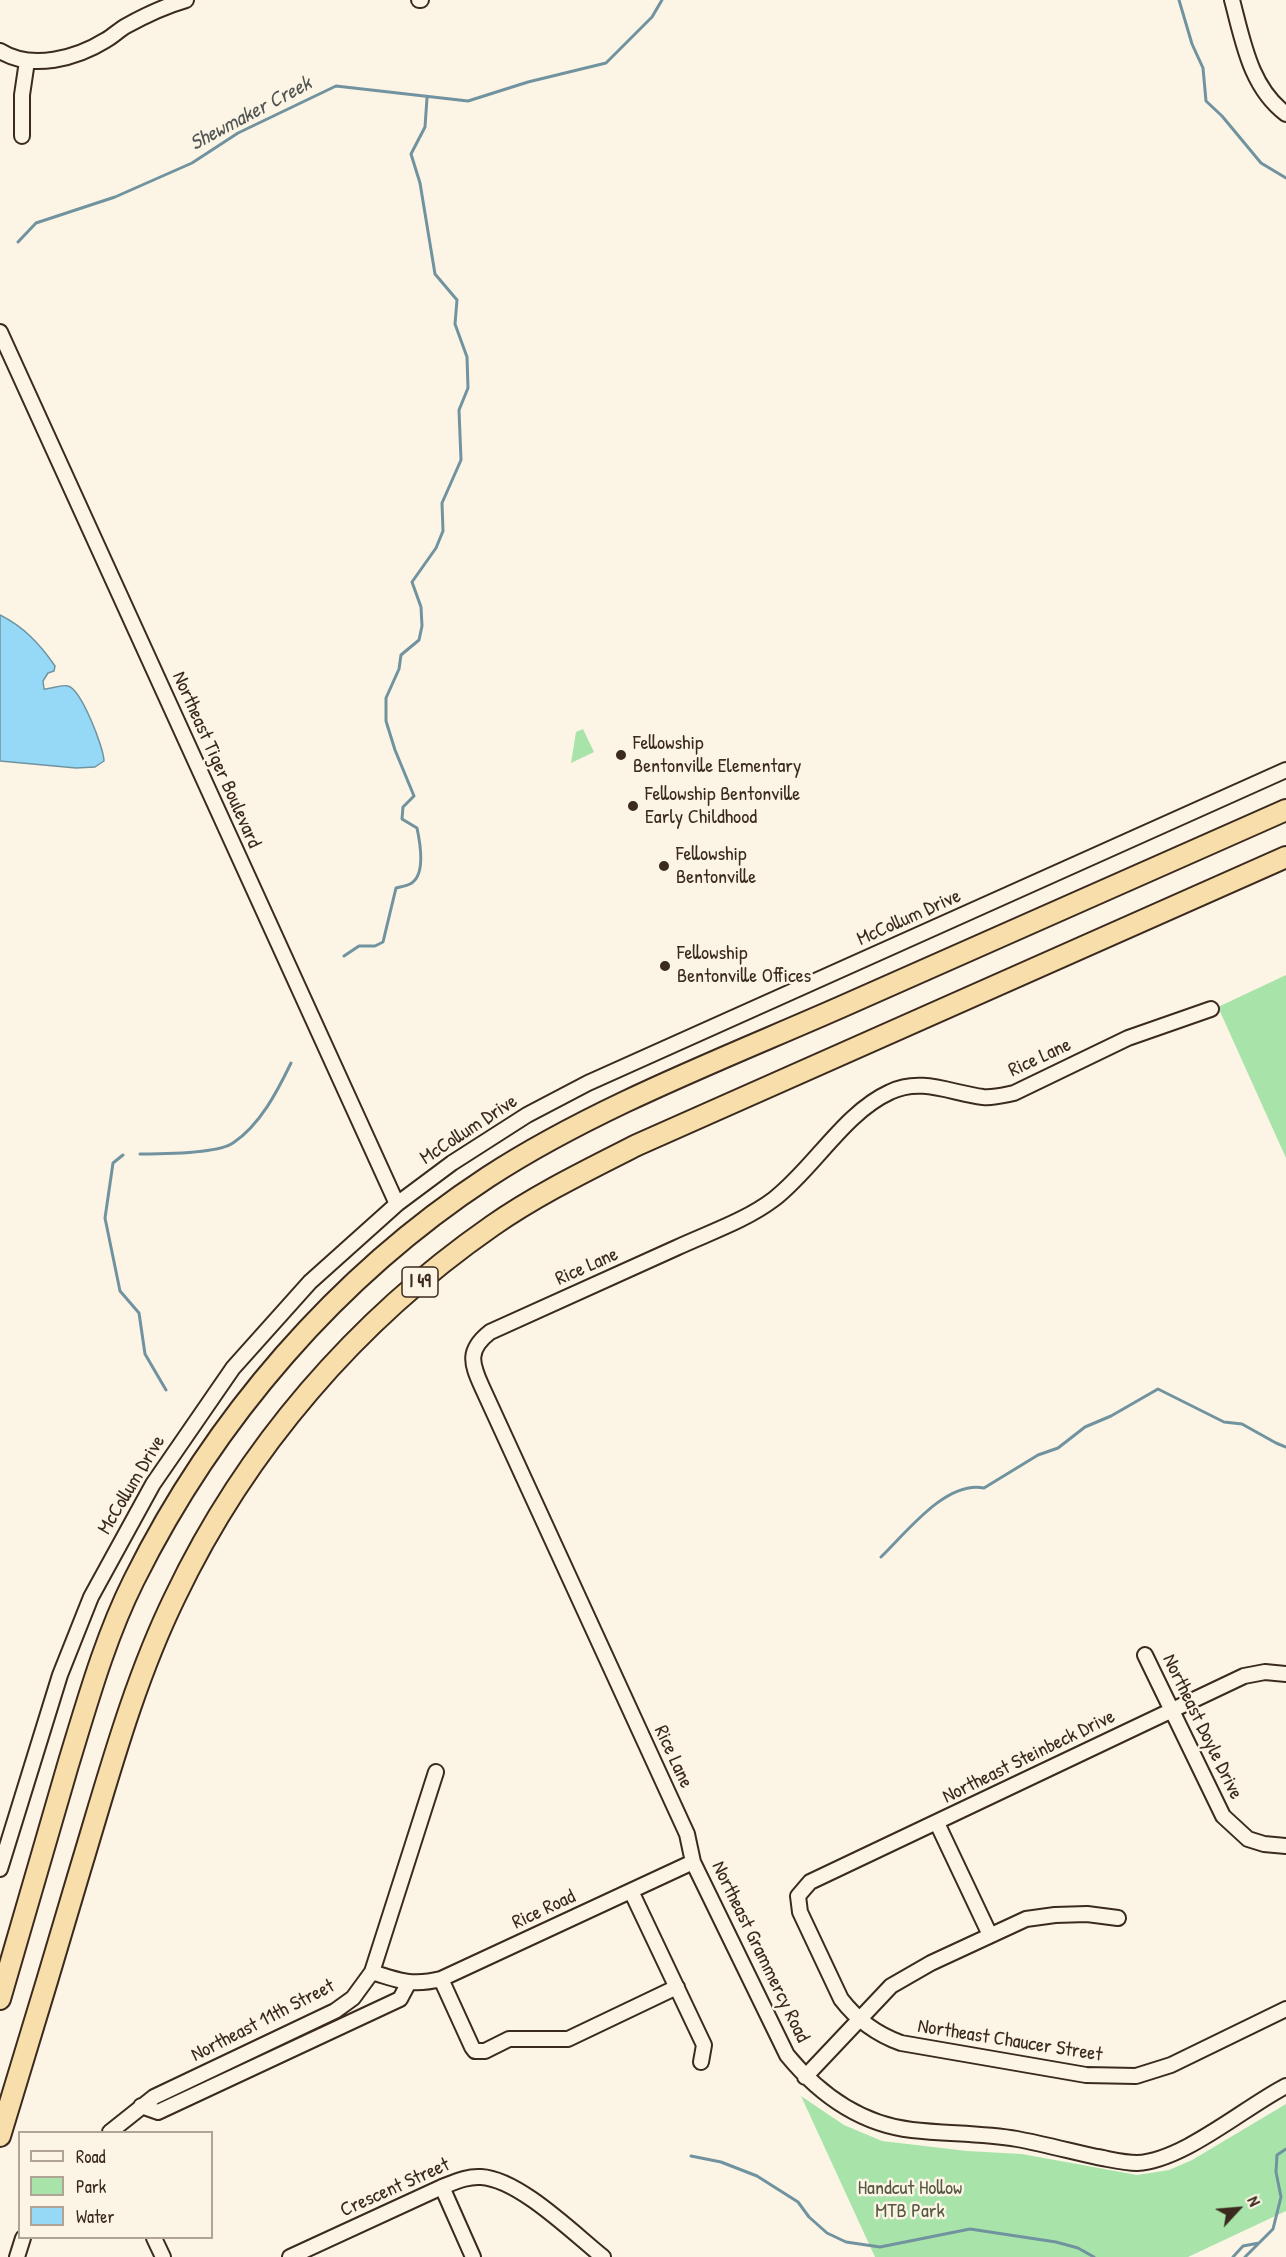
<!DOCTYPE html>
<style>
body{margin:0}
#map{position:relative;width:1286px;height:2257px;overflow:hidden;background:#fcf5e5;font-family:"Patrick Hand",sans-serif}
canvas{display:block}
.legend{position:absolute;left:18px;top:2131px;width:195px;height:108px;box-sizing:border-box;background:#fcf5e5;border:2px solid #afa495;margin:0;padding:8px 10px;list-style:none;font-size:18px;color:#3b2a1e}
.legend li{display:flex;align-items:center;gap:12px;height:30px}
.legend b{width:30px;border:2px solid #afa495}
.north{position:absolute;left:1208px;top:2179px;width:60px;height:60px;-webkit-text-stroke:4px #fcf5e5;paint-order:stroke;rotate:64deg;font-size:16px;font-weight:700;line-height:24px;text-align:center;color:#3b2a1e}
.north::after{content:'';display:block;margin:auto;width:21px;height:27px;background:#3b2a1e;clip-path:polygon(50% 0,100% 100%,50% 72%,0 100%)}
</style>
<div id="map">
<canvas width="1286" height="2257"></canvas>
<ul class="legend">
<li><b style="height:8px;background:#fcf5e5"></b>Road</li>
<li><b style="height:16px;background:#a8e4aa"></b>Park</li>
<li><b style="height:16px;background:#95d9f7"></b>Water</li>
</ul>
<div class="north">N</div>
</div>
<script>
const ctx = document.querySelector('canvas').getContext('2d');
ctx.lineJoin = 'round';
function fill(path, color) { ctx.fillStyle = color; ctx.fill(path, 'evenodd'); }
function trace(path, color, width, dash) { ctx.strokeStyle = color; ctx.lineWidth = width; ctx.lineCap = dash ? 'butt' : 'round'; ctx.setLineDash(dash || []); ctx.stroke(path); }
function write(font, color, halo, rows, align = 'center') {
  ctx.font = font + ' "Patrick Hand",sans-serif'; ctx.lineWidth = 5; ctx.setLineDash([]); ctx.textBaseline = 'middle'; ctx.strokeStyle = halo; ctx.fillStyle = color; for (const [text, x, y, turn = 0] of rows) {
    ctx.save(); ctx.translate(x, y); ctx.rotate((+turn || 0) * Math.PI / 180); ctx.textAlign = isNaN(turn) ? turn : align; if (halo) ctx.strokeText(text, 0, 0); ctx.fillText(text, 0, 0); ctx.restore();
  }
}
fill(new Path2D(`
 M583 729 594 752 571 763 576 732Z
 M1286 975V1158L1218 1007Z
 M801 2096 844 2125 882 2141 967 2151 1022 2154 1137 2175 1169 2170 1192 2160 1286 2104V2211L1188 2257H875Z`), '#a8e4aa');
const water = new Path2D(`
 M0 615C24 627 40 644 55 666L54 671 48 673 43 681 44 689C52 689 61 684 68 686 81 689 104 748 104 761L95 767 76 768 0 761Z`);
fill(water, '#95d9f7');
trace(water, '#7193a0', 1.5);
trace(new Path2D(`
 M1179 0 1192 44 1203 68 1206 101 1222 116 1261 163 1286 178
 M18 242 36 223 115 197 192 163 238 133 336 86 468 101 528 82 606 63 652 17 662 0
 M344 956 359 946H375L383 942 396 888C400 887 406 886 410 884 426 876 420 842 417 828L402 819 403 807 414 796 395 750 386 721V698L399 669 401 655 419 640 422 626 421 607 412 582 436 548 443 531 442 503 461 460 459 410 468 388 467 357 455 324 457 300 435 274 420 183 411 154 425 127 427 98
 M140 1154C161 1154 217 1154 233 1143 260 1125 277 1092 291 1063
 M123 1155 113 1163 105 1218 120 1291 139 1313 145 1354 166 1390
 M881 1557C906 1533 946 1480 984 1488L1038 1455 1058 1448 1085 1427 1111 1416 1158 1389 1224 1422 1242 1424 1276 1443 1286 1447
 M691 2156 721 2162 757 2176 798 2202 809 2217 827 2233 846 2242 880 2247 970 2229 1056 2242 1078 2248 1094 2257
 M1233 2257 1243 2246 1259 2243
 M1245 2257 1273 2229 1281 2197 1276 2172 1277 2155 1286 2149`), '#7193a0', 3);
const minor = new Path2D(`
 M419 0H421
 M1232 0C1243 41 1250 87 1286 114
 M0 51C32 71 77 58 106 40 113 36 119 30 126 26 144 16 165 6 186 0
 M22 136V95L27 61
 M0 332 397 1204
 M1211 1009 1128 1038 1014 1093C1004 1095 994 1098 983 1097 951 1093 921 1077 890 1092 844 1113 814 1168 774 1199 745 1221 708 1233 676 1248 614 1276 552 1304 490 1332 467 1350 471 1363 482 1387L687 1834 693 1862 787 2055C819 2094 861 2124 912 2130 947 2134 982 2133 1017 2139 1043 2144 1070 2151 1097 2157 1109 2159 1124 2163 1137 2163 1183 2161 1245 2107 1286 2086
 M1145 1655 1223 1816 1248 1839 1264 1844 1286 1846
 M1286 1674 1265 1672 1244 1676 810 1882 798 1896 800 1912 841 1999C857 2020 876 2034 901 2043L1086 2075 1136 2076 1171 2065 1286 2009
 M937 1823 990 1935
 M0 1869 60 1675 91 1597 153 1484 233 1368 310 1282 397 1204 452 1163 527 1115 588 1083 1286 770
 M631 1891 704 2045 701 2062
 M372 1972C399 1981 413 1986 441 1979L693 1862
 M441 1979 472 2047 475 2051H485L509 2039H568L677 1987
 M805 2077 891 1986 931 1963 1026 1919 1055 1915 1087 1914 1118 1918
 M141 2106 158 2112 400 1999 408 1984
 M110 2132 154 2097 335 2011 353 1998 372 1972 436 1772
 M442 2187 473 2257
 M154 2238 163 2257
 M17 2257 23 2238
 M290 2257 442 2187C455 2182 467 2176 481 2177 519 2179 573 2233 603 2257`);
const highway = new Path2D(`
 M0 1999C23 1921 45 1843 68 1765 87 1703 105 1638 134 1580 214 1419 337 1276 488 1177 594 1108 725 1058 841 1007 990 941 1138 875 1286 810
 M0 2136C27 2047 54 1959 80 1870 108 1778 133 1683 175 1597 246 1448 357 1320 492 1226 538 1194 588 1170 637 1145L1286 857`);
trace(minor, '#3b2a1e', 18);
trace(highway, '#3b2a1e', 24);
trace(minor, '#fcf5e5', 14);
trace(highway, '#f8deab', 20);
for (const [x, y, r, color] of [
 [621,755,6,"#3b2a1e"],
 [633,806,6,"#3b2a1e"],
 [664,866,6,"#3b2a1e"],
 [665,966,6,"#3b2a1e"]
]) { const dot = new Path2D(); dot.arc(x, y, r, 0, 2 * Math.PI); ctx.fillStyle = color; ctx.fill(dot); trace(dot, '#fcf5e5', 2); }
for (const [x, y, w] of [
 [420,1282,36]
]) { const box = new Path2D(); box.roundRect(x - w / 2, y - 15, w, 30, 4.5); ctx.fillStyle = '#fcf5e5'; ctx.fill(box); trace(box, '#3b2a1e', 1.5); }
write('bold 18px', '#3b2a1e', null, [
 ["I 49",420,1282]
]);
write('20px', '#3b2a1e', '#fcf5e5', [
 ["Fellowship",633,744],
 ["Bentonville Elementary",633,767],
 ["Fellowship Bentonville",645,795],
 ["Early Childhood",645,818],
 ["Fellowship",676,855],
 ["Bentonville",676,878],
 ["Fellowship",677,954],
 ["Bentonville Offices",677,977]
], 'left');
write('20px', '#3b2a1e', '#fcf5e5', [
 ["Northeast Tiger Boulevard",216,760,66],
 ["McCollum Drive",909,918,-24],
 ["Rice Lane",1040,1058,-25],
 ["McCollum Drive",469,1130,-33],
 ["Rice Lane",587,1267,-24],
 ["McCollum Drive",132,1485,-59],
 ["Northeast Doyle Drive",1202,1727,64],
 ["Rice Lane",673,1757,65],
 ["Northeast Steinbeck Drive",1029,1757,-26],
 ["Rice Road",544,1910,-25],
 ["Northeast Grammercy Road",760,1952,64],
 ["Northeast 11th Street",263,2021,-27],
 ["Northeast Chaucer Street",1010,2041,9],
 ["Crescent Street",395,2188,-24]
]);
write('20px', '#565841', '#fcf5e5', [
 ["Handcut Hollow",910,2189],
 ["MTB Park",910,2212]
]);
write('italic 21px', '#525654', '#fcf5e5', [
 ["Shewmaker Creek",251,114,-28]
]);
</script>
